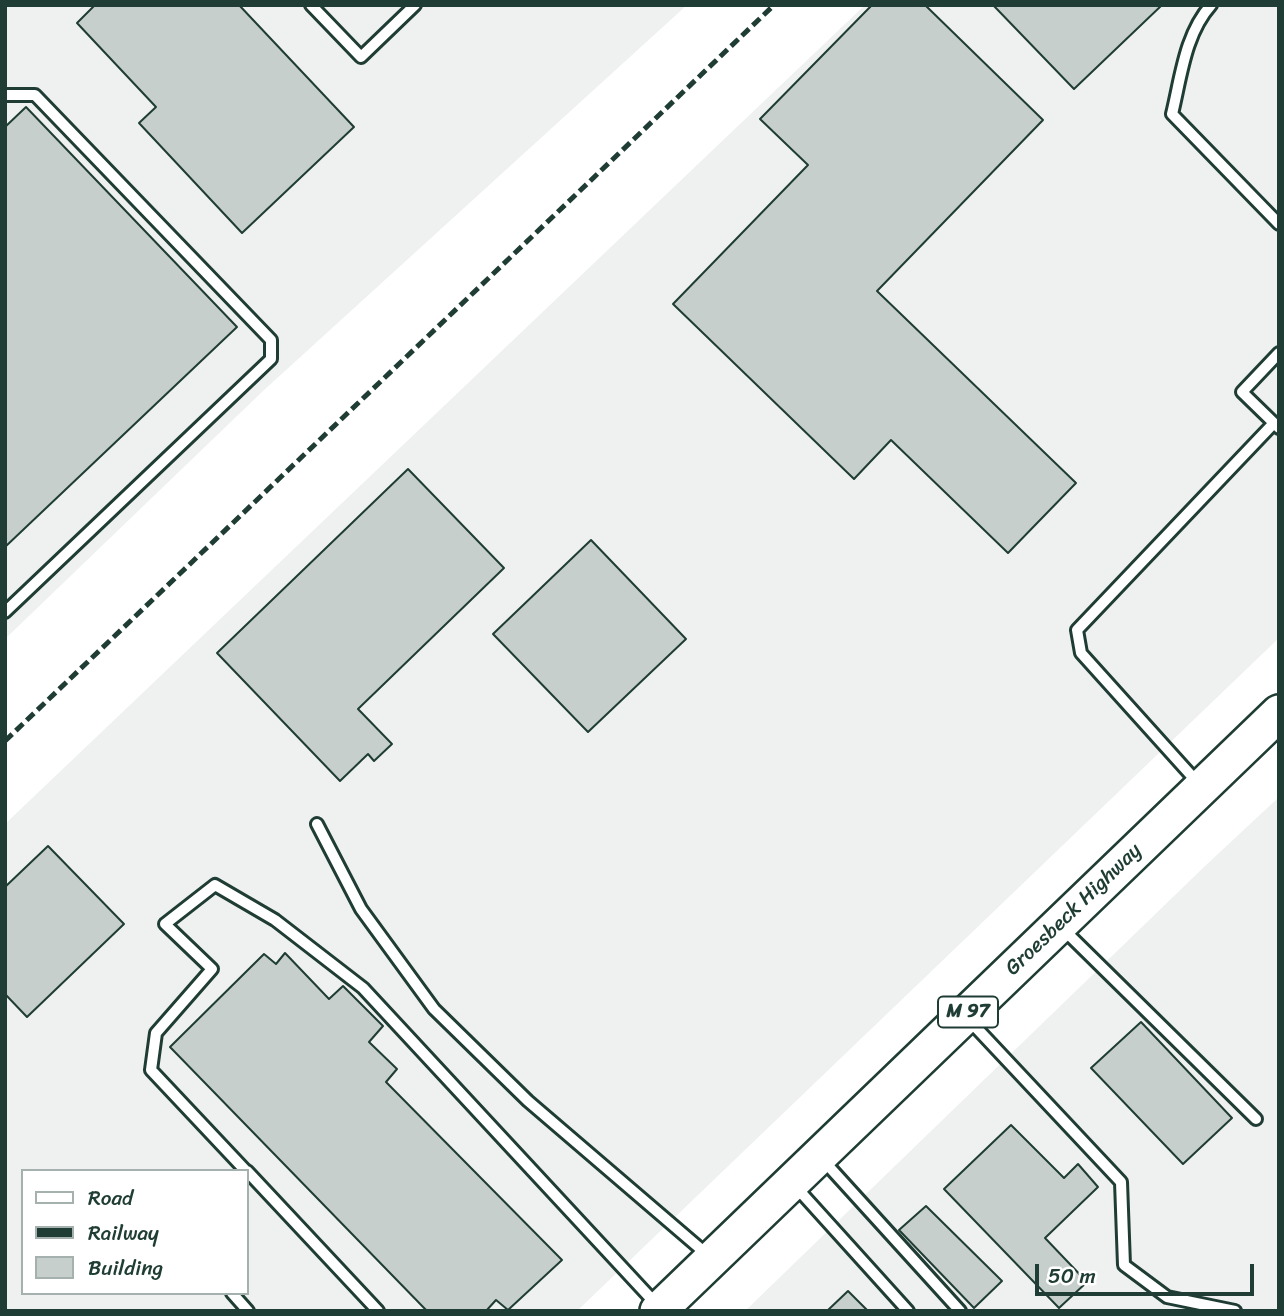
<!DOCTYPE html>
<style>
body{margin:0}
#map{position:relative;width:1284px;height:1316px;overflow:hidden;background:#fff;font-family:Sriracha,sans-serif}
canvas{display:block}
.frame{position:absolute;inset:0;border:7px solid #1f3d34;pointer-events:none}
.legend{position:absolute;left:21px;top:1169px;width:228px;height:126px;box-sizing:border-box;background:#fff;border:2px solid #a5b1ae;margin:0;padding:9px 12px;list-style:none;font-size:21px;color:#1f3d34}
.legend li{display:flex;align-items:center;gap:14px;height:35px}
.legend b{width:35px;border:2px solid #a5b1ae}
.scale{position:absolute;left:1035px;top:1264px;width:219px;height:32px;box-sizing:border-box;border:4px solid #1f3d34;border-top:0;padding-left:9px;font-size:21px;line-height:24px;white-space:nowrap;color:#1f3d34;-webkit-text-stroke:5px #fff;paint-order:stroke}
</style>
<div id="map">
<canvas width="1284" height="1316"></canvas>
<div class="frame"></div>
<ul class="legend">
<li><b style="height:9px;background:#fff"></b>Road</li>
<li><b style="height:9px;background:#1f3d34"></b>Railway</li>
<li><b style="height:19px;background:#c7cfcc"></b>Building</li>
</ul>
<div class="scale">50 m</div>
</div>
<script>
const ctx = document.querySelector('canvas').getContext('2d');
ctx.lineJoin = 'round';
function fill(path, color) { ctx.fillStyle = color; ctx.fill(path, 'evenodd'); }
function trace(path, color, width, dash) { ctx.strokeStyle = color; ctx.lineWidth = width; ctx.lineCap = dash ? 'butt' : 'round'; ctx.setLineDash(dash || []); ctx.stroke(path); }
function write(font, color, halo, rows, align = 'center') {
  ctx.font = font + ' Sriracha,sans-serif'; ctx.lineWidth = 5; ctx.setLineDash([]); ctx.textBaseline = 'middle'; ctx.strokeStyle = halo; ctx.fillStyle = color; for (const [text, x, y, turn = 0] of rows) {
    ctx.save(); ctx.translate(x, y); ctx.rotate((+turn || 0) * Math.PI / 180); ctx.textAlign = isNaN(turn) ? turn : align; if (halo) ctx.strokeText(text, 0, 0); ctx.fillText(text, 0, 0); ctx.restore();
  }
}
fill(new Path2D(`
 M5 5H687L263 391 5 639Z
 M865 5H1279V638L577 1311H5V824ZM23 1171H247V1293H23Z
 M1279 797V1311H745L1204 867Z`), '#eef1f0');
const building = new Path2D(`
 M95 5H239L354 127 242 233 139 123 156 107 77 23Z
 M872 5H925L1043 120 877 291 1076 483 1008 553 891 440 854 479 673 304 808 165 760 119Z
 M993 5H1162L1074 89Z
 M26 107 237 327 5 547V127Z
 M408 469 504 568 358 709 392 744 374 761 368 754 340 781 217 653Z
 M591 540 686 639 588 732 493 634Z
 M48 846 124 924 27 1017 5 994V887Z
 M285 953 329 999 343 986 383 1026 369 1042 397 1069 386 1082 562 1260 508 1310 496 1300 486 1311H427L170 1047 264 954 276 964Z
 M1141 1022 1232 1118 1183 1164 1091 1068Z
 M1011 1125 1064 1178 1078 1164 1098 1187 1045 1238 1087 1282 1059 1308 944 1189Z
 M926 1206 1002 1281 974 1308 899 1230Z
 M848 1291 868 1311H827Z`);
fill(building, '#c7cfcc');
trace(building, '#1f3d34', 2);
const lane = new Path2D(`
 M311 5 361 57 415 5
 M1211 5C1185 34 1181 77 1172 114L1279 224
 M5 95H35L271 340V359L5 612
 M1279 353 1242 392 1279 428
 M1198 783 1081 653 1077 630 1274 423
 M317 824 361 909 434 1009 528 1101 710 1257
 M1063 929 1256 1119
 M969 1020 1121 1182 1124 1265 1167 1297 1235 1311
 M823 1160 960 1311
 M246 1171 151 1070 156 1033 212 969 165 924 215 885 275 920 363 988 657 1305
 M247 1171 378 1311
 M796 1187 908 1311
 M232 1293 248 1311`);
const primary = new Path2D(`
 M658 1311 1279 713`);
trace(lane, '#1f3d34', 16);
trace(primary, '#1f3d34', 40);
trace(lane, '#fff', 10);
trace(primary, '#fff', 35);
trace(new Path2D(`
 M5 741 774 5`), '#1f3d34', 5, [10, 5]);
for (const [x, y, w] of [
 [968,1012,60]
]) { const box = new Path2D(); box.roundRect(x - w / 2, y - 15.5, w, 31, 5); ctx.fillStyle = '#fff'; ctx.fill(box); trace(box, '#1f3d34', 2); }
write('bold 19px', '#1f3d34', null, [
 ["M 97",968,1012]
]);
write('21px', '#1f3d34', '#fff', [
 ["Groesbeck Highway",1074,910,-44]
]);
</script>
